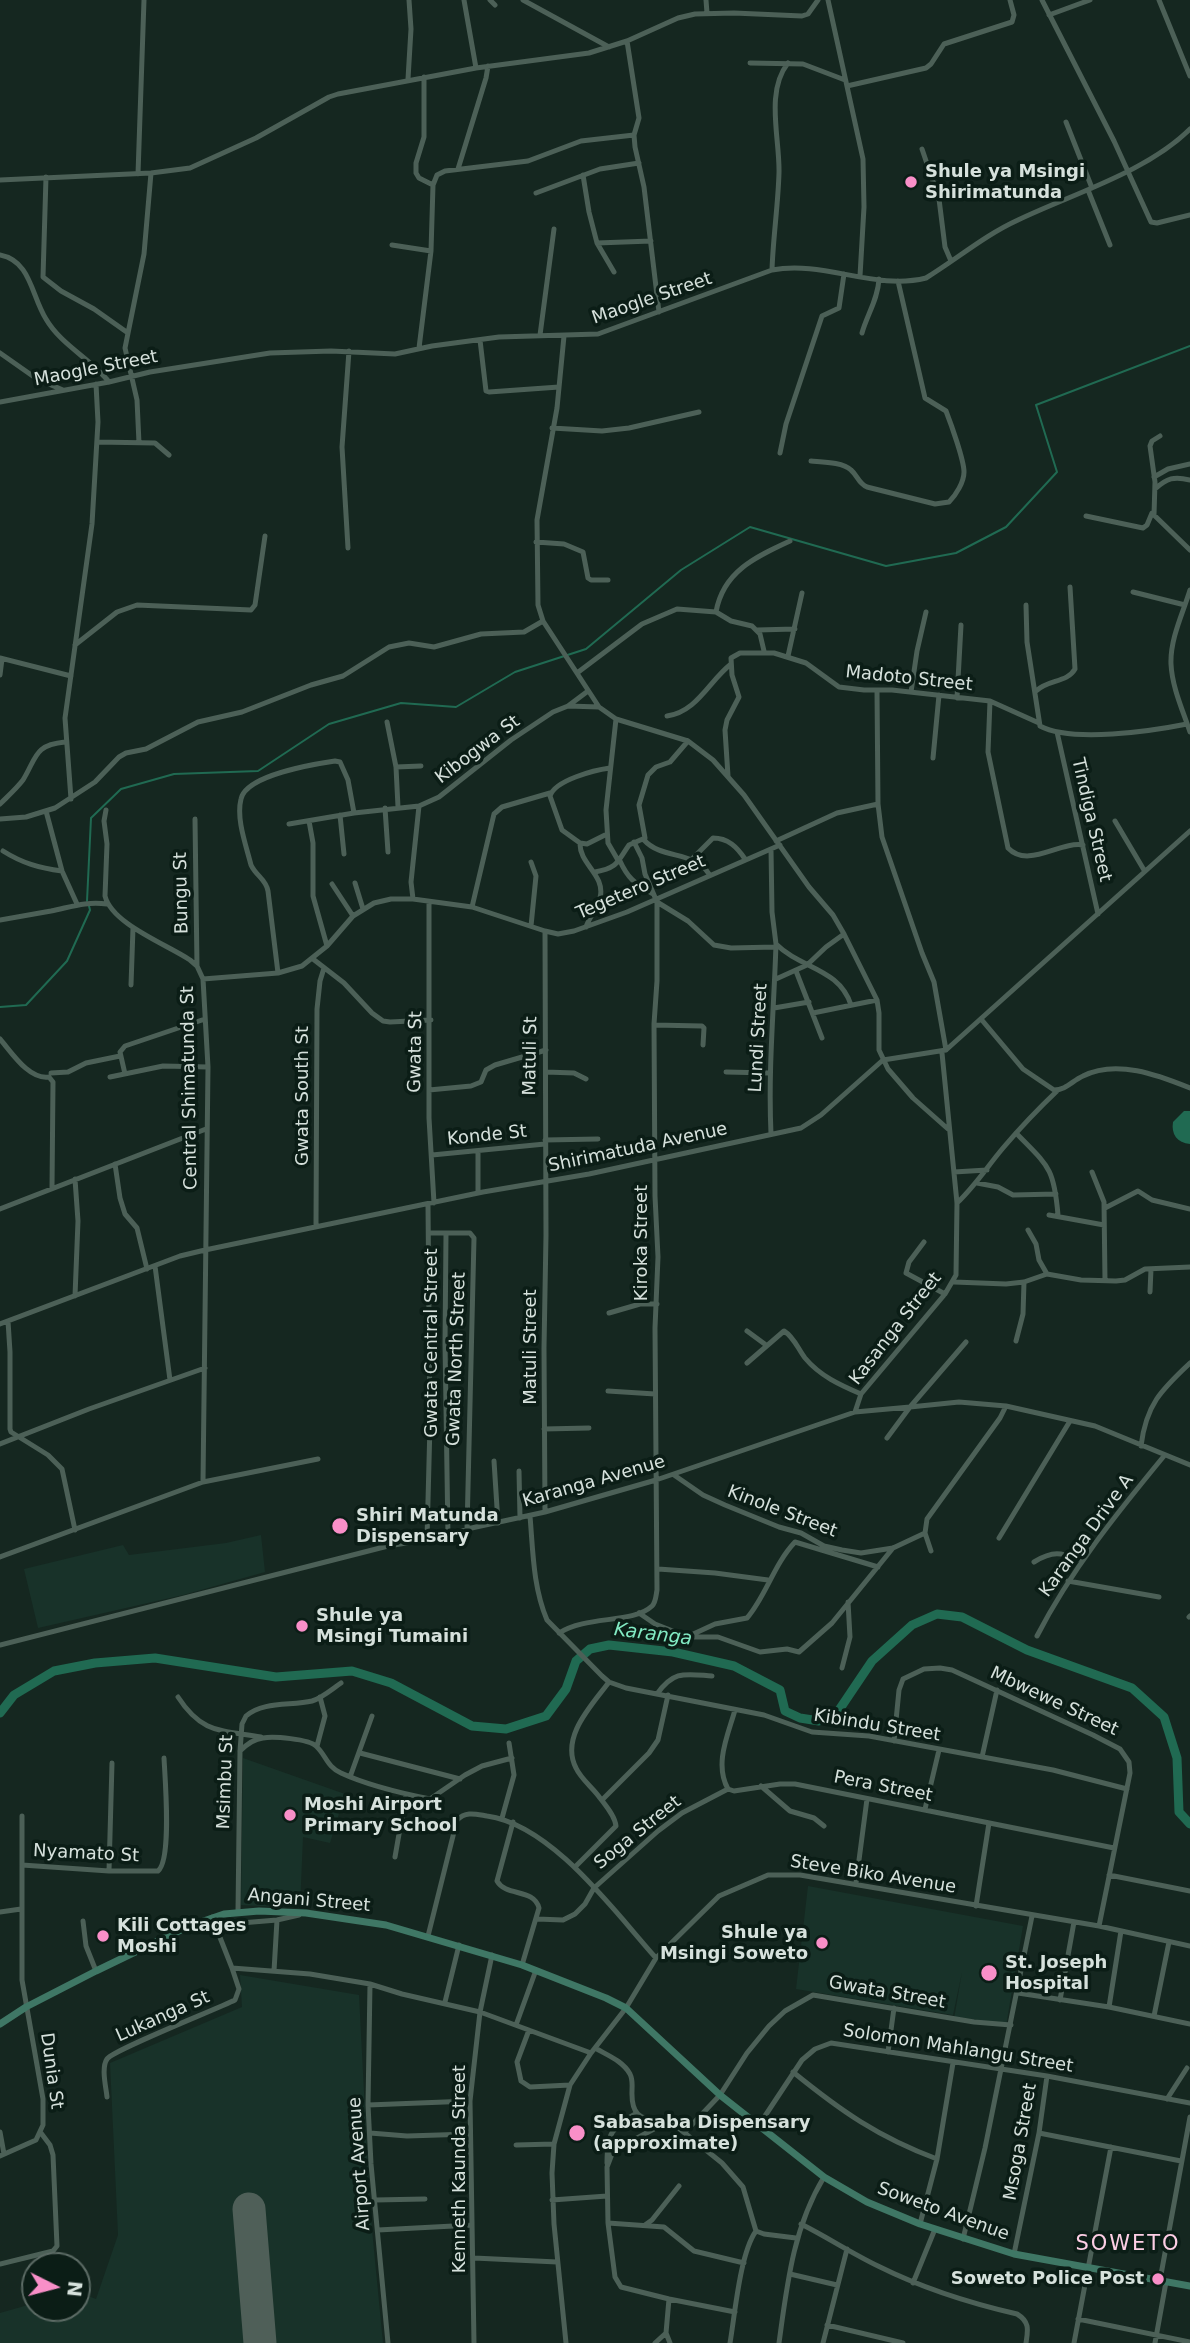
<!DOCTYPE html>
<style>
body{margin:0}
#map{position:relative;width:1190px;height:2343px;overflow:hidden;background:#152720;font-family:"DejaVu Sans",sans-serif}
canvas{display:block}
.north{position:absolute;left:21px;top:2252px;width:70px;height:70px;box-sizing:border-box;background:#0b1d16;border:2px solid #5c6b65;border-radius:50%;rotate:96deg;font-size:19px;font-weight:700;line-height:28px;text-align:center;color:#d6e1dc}
.north::after{content:'';display:block;margin:auto;width:24px;height:32px;background:#f98fc8;clip-path:polygon(50% 0,100% 100%,50% 72%,0 100%)}
</style>
<div id="map">
<canvas width="1190" height="2343"></canvas>
<div class="north">N</div>
</div>
<script>
const ctx = document.querySelector('canvas').getContext('2d');
ctx.lineJoin = 'round';
function fill(path, color) { ctx.fillStyle = color; ctx.fill(path, 'evenodd'); }
function trace(path, color, width, dash) { ctx.strokeStyle = color; ctx.lineWidth = width; ctx.lineCap = dash ? 'butt' : 'round'; ctx.setLineDash(dash || []); ctx.stroke(path); }
function write(font, color, halo, rows, align = 'center') {
  ctx.font = font + ' "DejaVu Sans",sans-serif'; ctx.lineWidth = 7; ctx.setLineDash([]); ctx.textBaseline = 'middle'; ctx.strokeStyle = halo; ctx.fillStyle = color; for (const [text, x, y, turn = 0] of rows) {
    ctx.save(); ctx.translate(x, y); ctx.rotate((+turn || 0) * Math.PI / 180); ctx.textAlign = isNaN(turn) ? turn : align; if (halo) ctx.strokeText(text, 0, 0); ctx.fillText(text, 0, 0); ctx.restore();
  }
}
fill(new Path2D(`
 M261 1535 265 1572 183 1595 38 1628 24 1569 123 1545 129 1555 226 1543Z
 M243 1758 345 1794 330 1843 303 1837 300 1908 241 1905Z
 M808 1886 1023 1926 1006 2026H991L954 2019 962 1972 953 2015 796 1989Z
 M240 1975 359 1995 370 2209 383 2343H0V2313L35 2303V2308H77V2292L96 2299 118 2235 110 2063 242 2007Z`), '#183229');
fill(new Path2D(`
 M1184 1111H1190V1144C1177 1143 1171 1134 1173 1122Z`), '#206a52');
trace(new Path2D(`
 M87 901 91 818 121 789 174 774 258 771 329 724 401 703 456 707 515 672 586 649 681 570 750 527 886 566 956 553 1006 527 1057 472 1036 405 1190 346
 M0 1007 26 1005 67 961 90 910 89 906`), '#206a52', 2);
trace(new Path2D(`
 M0 1713 14 1695 54 1671 95 1663 155 1658 276 1677 352 1671 391 1683 472 1726 506 1729 546 1716 566 1689 576 1661 590 1649 609 1645 673 1652 734 1666 780 1690 785 1711 800 1718 819 1721 837 1713 872 1661 912 1625 937 1614 962 1617 1027 1650 1132 1688 1164 1717 1177 1758 1179 1812 1190 1824`), '#206a52', 9);
trace(new Path2D(`
 M249 2209 260 2343`), '#4f5f58', 33);
trace(new Path2D(`
 M464 0 476 68
 M490 0 495 5
 M523 0 609 47
 M706 0 707 13
 M828 0 863 159 864 207 860 276
 M1042 0 1114 141 1151 222 1157 223 1190 215
 M1159 0 1190 76
 M1049 15 1090 0
 M627 41 639 118 634 135 635 147 644 187 659 312
 M750 63 803 64 845 80
 M424 77V137L416 163V173L419 178 433 185
 M408 79 411 29 409 0
 M847 86 926 68 931 64 944 44 1012 22 1014 15 1010 0
 M1066 122 1092 188
 M922 149 939 199 945 247 951 261
 M458 169 486 78 488 66
 M138 174 144 0
 M583 175 589 212 597 243 614 272
 M46 177 43 277 61 291 94 309 128 333
 M0 180 151 173 190 168 256 138 329 97 338 94 476 68 589 53 627 41 678 18 695 14 734 13 802 16 808 14 818 0
 M1088 190 1110 245
 M536 193 600 169 639 163
 M597 243 651 241
 M392 245 431 251
 M0 255C31 261 31 295 46 319 61 345 91 359 109 382
 M772 270C773 238 778 206 779 173 780 139 765 92 788 63
 M862 333C867 315 878 299 879 279
 M540 335 554 229
 M564 336 557 408 537 520 538 605 543 621 599 707 616 719 688 741 713 760 744 795 809 887 833 915 844 934 877 1000 879 1013V1050L888 1069 913 1098 948 1129
 M480 340 486 391 489 392 559 387
 M419 348 431 251 433 185 437 175 445 171 528 161 581 141 634 135
 M0 353 37 379 63 390
 M0 402 109 382 150 372 270 353 331 351 395 354 432 346 499 337 598 334 772 270C824 260 875 291 926 278 957 259 985 235 1018 220 1072 194 1147 172 1190 129
 M552 428 602 431 629 428 699 412
 M1160 436 1152 441 1150 446 1155 482 1154 515 1190 550
 M97 442 155 443 169 455
 M139 443 137 400 125 348 144 254 151 173
 M780 453 786 424 822 316 839 308 844 274
 M811 461C822 462 843 462 851 470 858 476 858 483 867 487L935 504 949 502C956 495 964 482 964 472 964 460 951 424 946 411L925 398 898 281
 M1154 477 1168 469 1190 464
 M1155 489C1167 478 1174 476 1190 480
 M1086 516 1143 528 1147 525 1152 513
 M536 542 564 544 583 552 588 578 591 580H608
 M348 548 342 447 349 351
 M1190 590C1183 613 1170 639 1171 664 1172 687 1183 711 1190 732
 M1133 592 1185 605
 M1026 605 1027 642 1040 726C1072 743 1152 731 1187 724
 M716 612C723 572 755 557 790 541
 M757 630 795 629
 M75 645 117 612 137 605 251 610 255 605 265 536
 M788 656 802 593
 M0 658 71 676
 M577 673 642 624 677 609 716 612 731 621 752 626 760 634 764 651
 M0 675 2 659
 M877 691 878 804 882 837 922 953 934 982 946 1050
 M1036 691C1048 679 1067 683 1075 669L1070 587
 M911 692 917 651 926 612
 M957 698 961 625
 M990 701 988 752 1008 848C1028 869 1060 841 1083 845
 M568 706 588 691
 M667 716C697 712 709 681 731 664
 M616 719 606 810 608 843 619 862
 M387 722 396 767 398 807
 M1057 732 1098 914
 M933 758 939 695
 M396 767 421 766
 M728 776 725 730 727 720 739 697 732 675 731 658 740 653H774L806 663 839 687 864 690H892L990 701 1039 723
 M71 799 65 718 92 524 98 422 96 384
 M0 804C8 796 16 789 23 780 37 757 34 745 65 742
 M385 808 388 852
 M106 810 104 821 107 844 105 896C112 924 166 944 190 960L197 966 203 979 208 1067 203 1482
 M46 811 62 871 77 904
 M340 815 344 854
 M0 819 26 817 55 808 95 782 119 757 126 753 146 749 198 722 242 712 311 685 343 676 389 647 409 643 434 647 481 634 524 632 543 621
 M195 819 197 966
 M309 821 313 843V896L327 946
 M1115 821 1144 870
 M289 824 354 813 419 806 439 797 511 740 553 712 568 706 599 707
 M607 834 587 844 580 843 562 830 550 796C555 780 595 770 610 768
 M644 840C662 860 694 850 709 874
 M776 841 837 813 878 804
 M580 843C579 864 606 875 600 898 598 909 589 917 586 927
 M771 849 772 912 776 944C801 969 839 968 851 1005
 M3 851C22 863 39 868 62 871
 M692 859 713 838C728 838 737 847 745 859
 M620 861C629 881 637 884 653 894
 M595 872C618 868 617 862 629 845L645 838 639 805 648 775 656 767 670 762 688 741
 M355 883 363 909
 M332 884 353 916
 M413 899 411 882 419 806
 M429 902V1118L434 1203
 M657 902 688 921 714 945 731 948 775 947
 M472 907 494 814 502 807 550 793
 M0 920C17 917 34 914 51 911 71 907 86 901 107 904
 M531 926 536 876 531 862
 M545 931 546 1235 544 1348 545 1512
 M313 959 344 983 372 1013 383 1021 390 1022 431 1020
 M796 971 822 1038
 M278 973 268 891C266 879 256 876 251 865 246 845 236 819 241 799 246 775 315 764 335 761L340 762 348 780 354 813
 M203 979 278 973 302 966 327 946 353 916 374 903 391 899H413L472 907 545 931 558 934 574 931 627 912 780 845
 M776 979 807 965 826 947 844 934
 M131 985 133 928
 M774 1008 809 1002
 M813 1013 877 1000
 M981 1019 1023 1069 1054 1090C1066 1090 1072 1081 1083 1076 1116 1059 1158 1075 1190 1088
 M654 1025 702 1026 704 1028 703 1045
 M0 1039C12 1053 29 1080 49 1077L53 1082 52 1188
 M546 1072 574 1073 586 1079
 M726 1072 769 1073
 M51 1073 68 1072 86 1063 120 1056
 M125 1074 120 1052 125 1046 205 1019
 M110 1077 163 1066 208 1067
 M429 1090 471 1086 481 1082 486 1070 495 1065 546 1050
 M1016 1133C1048 1166 1054 1167 1058 1215
 M771 1134C768 1070 774 1008 776 944
 M545 1140 598 1139
 M432 1155 545 1144
 M115 1164 120 1198 125 1214 137 1228 147 1269
 M954 1172 987 1170
 M1092 1172 1104 1202 1105 1281
 M977 1183 998 1187 1013 1195 1056 1194
 M478 1193V1152
 M957 1203C975 1186 987 1167 1003 1148 1020 1128 1038 1109 1057 1091
 M1105 1208 1138 1191 1152 1200 1190 1209
 M0 1209 206 1129
 M1049 1215 1104 1225
 M316 1226 317 1009 320 981 324 968
 M1028 1230 1036 1244 1039 1260 1047 1274
 M429 1233H470L474 1238 467 1529
 M446 1234 445 1344 448 1536
 M924 1242 909 1262 906 1273 945 1294
 M155 1266 170 1380
 M954 1282 1006 1284 1024 1282 1047 1274 1081 1280 1116 1281 1125 1280 1145 1269 1190 1267
 M1150 1292 1151 1269
 M75 1296 78 1221 75 1179
 M609 1313 640 1304H657
 M8 1321 10 1352V1429L11 1432 48 1455 62 1469 75 1530
 M0 1324 180 1256 205 1250 483 1192 589 1174 801 1128 821 1115 883 1060 946 1050 1190 831
 M747 1331 766 1345
 M1016 1341 1023 1314 1024 1282
 M747 1363 784 1331C794 1337 798 1349 805 1358 820 1376 840 1385 861 1394
 M608 1391 655 1394
 M855 1412 861 1394 945 1294 956 1275 957 1203 942 1053
 M544 1429 589 1428
 M887 1438 910 1407 966 1342
 M0 1444 89 1409 205 1368
 M1141 1446C1146 1405 1161 1390 1190 1363
 M494 1461 498 1523
 M519 1471 520 1518
 M674 1475 703 1495 725 1505 779 1527 801 1533 824 1546 842 1550 861 1553 893 1548 925 1533
 M530 1516C533 1551 533 1587 547 1620L602 1676 609 1682 626 1688 764 1715 812 1732 869 1736 1053 1770 1127 1789
 M999 1538 1070 1421
 M427 1539 430 1424 428 1205
 M931 1551 925 1533 927 1519 1000 1418 1006 1406
 M0 1557 203 1482 318 1459
 M1034 1562C1054 1550 1061 1553 1082 1560
 M658 1569 715 1573 768 1580
 M1068 1581 1159 1597
 M639 1613 655 1624 688 1637H718L760 1652 787 1649 799 1652 832 1623 893 1548
 M1189 1617 1190 1616
 M559 1633C587 1615 633 1624 652 1606 656 1602 656 1595 657 1590L655 1328 658 1257 655 1196 654 1024 657 981V902L645 874 642 858 634 842
 M689 1636 715 1624 747 1618C766 1596 774 1564 795 1542L878 1567
 M1037 1636C1071 1570 1117 1513 1164 1456
 M0 1645 388 1546 448 1536 467 1529 545 1512 656 1480 855 1412 910 1407 959 1402 1006 1406 1095 1426 1190 1465
 M842 1668 850 1637 848 1602
 M657 1694C674 1670 685 1674 712 1676
 M178 1697C202 1734 221 1730 261 1737
 M735 1710C728 1735 714 1764 728 1789L734 1791 780 1784H795L1114 1848
 M894 1741 899 1690 903 1679 924 1669 940 1668 952 1670 1093 1735 1120 1749 1129 1762 1130 1773 1099 1926
 M317 1746 325 1716 320 1697
 M240 1751C246 1745 253 1739 263 1738 273 1736 309 1739 316 1746 326 1755 327 1767 341 1773 369 1786 400 1793 430 1799L465 1775 482 1766 512 1758
 M360 1753 460 1779
 M982 1757 997 1690
 M350 1777 372 1716
 M761 1786 790 1811 814 1818 824 1826
 M602 1800 649 1753 658 1740 668 1695
 M925 1809 939 1750
 M502 1818 514 1775 509 1743
 M513 1822 497 1881C506 1897 534 1888 539 1908L522 1965
 M395 1857 406 1794
 M22 1865 109 1871H158C172 1860 165 1779 164 1758
 M575 1867 616 1826C615 1816 606 1806 600 1798 593 1788 581 1779 576 1768 560 1737 592 1705 609 1682
 M109 1871 112 1763
 M1109 1875 1190 1891
 M856 1883 867 1799
 M976 1906 989 1823
 M238 1911 240 1751 242 1724 246 1716C263 1701 291 1706 312 1701 322 1698 332 1689 341 1683
 M0 1912 21 1909
 M212 1917 232 1968 310 1974 370 1984 402 1994 480 2012 591 2053
 M537 1919 563 1920 575 1914 585 1904 594 1888 658 1831 682 1813 728 1789
 M83 1921 86 1946 96 1971
 M216 1929 229 1924 277 1920 299 1915
 M428 1936 457 1820C466 1811 475 1814 487 1816 552 1825 614 1911 656 1958
 M274 1971 277 1920
 M370 1984 368 2105 371 2164 388 2343
 M1018 1993 1109 2007 1190 2024
 M1060 2000 1074 1922
 M445 2002 459 1945
 M1109 2007 1121 1931
 M1154 2016 1169 1942
 M516 2025 536 1970
 M529 2030 517 2062 521 2081 530 2087 570 2085
 M595 2048C607 2055 623 2061 630 2074 633 2080 632 2085 632 2091 631 2119 643 2118 666 2125
 M888 2052 894 2008
 M793 2072C841 2111 878 2137 937 2159
 M107 2097C106 2087 101 2068 107 2059 113 2050 217 2009 235 2000L239 1989 232 1968
 M1167 2099 1187 2068
 M368 2105 470 2101
 M759 2125 802 2060 815 2049 831 2043 1047 2076 1190 2103
 M0 2132 4 2154
 M685 2132 720 2095 747 2053 769 2026 785 2011 813 1995 974 2022 1011 2025
 M370 2133 407 2136 470 2134
 M1039 2133 1181 2161
 M516 2145 554 2144
 M0 2156 36 2140 43 2125V2099L22 1980V1816
 M607 2163C607 2134 611 2127 637 2113
 M375 2200 425 2199
 M552 2200 607 2196
 M608 2223 664 2227 694 2251 744 2263
 M801 2224C827 2237 851 2253 878 2266 922 2288 969 2303 1017 2314 1030 2322 1028 2330 1026 2343
 M920 2224 937 2159 953 2063
 M645 2225 652 2220 679 2186
 M378 2230 472 2225
 M963 2239 985 2148 1032 1916
 M1014 2254 1039 2133 1047 2076
 M474 2258 557 2262
 M0 2264 53 2251 57 2246 53 2155 50 2145 41 2133
 M790 2274 837 2285
 M1160 2280 1190 2117
 M913 2283 935 2229
 M669 2299 666 2333 670 2343
 M735 2312 669 2299 621 2287 615 2277 608 2223 607 2167 612 2154 622 2146 654 2129 666 2125 676 2126 722 2163 743 2187 756 2231 764 2234 796 2238
 M1078 2319 1190 2342
 M827 2325 903 2343
 M474 2343 470 2101 480 2012 492 1955
 M566 2343 554 2224 552 2173 554 2144 570 2085 591 2053 626 2008 656 1958 719 1896 768 1875H800L1099 1926 1190 1946
 M655 2343 666 2333
 M730 2343C735 2314 740 2253 756 2231
 M779 2343C787 2285 793 2228 824 2177
 M823 2343 847 2249
 M1074 2343 1111 2147
 M1155 2343 1166 2282`), '#4c6057', 5);
trace(new Path2D(`
 M0 2024 26 2007 96 1971 189 1926 224 1914 259 1911 306 1913 386 1925 522 1965 606 1998 626 2008 720 2095 824 2177 867 2202 920 2224 1014 2254 1190 2286`), '#3f7765', 7);
for (const [x, y, r, color] of [
 [911,182,7,"#f98fc8"],
 [340,1526,9,"#f98fc8"],
 [302,1626,7,"#f98fc8"],
 [290,1815,7,"#f98fc8"],
 [103,1936,7,"#f98fc8"],
 [822,1943,7,"#f98fc8"],
 [989,1973,9,"#f98fc8"],
 [577,2133,9,"#f98fc8"],
 [1158,2279,7,"#f98fc8"]
]) { const dot = new Path2D(); dot.arc(x, y, r, 0, 2 * Math.PI); ctx.fillStyle = color; ctx.fill(dot); trace(dot, '#0b1d16', 2.5); }
write('bold 18px', '#d6e1dc', '#0b1d16', [
 ["Shule ya Msingi",925,172],
 ["Shirimatunda",925,193],
 ["Shiri Matunda",356,1516],
 ["Dispensary",356,1537],
 ["Shule ya",316,1616],
 ["Msingi Tumaini",316,1637],
 ["Moshi Airport",304,1805],
 ["Primary School",304,1826],
 ["Kili Cottages",117,1926],
 ["Moshi",117,1947],
 ["Shule ya",808,1933,"right"],
 ["Msingi Soweto",808,1954,"right"],
 ["St. Joseph",1005,1963],
 ["Hospital",1005,1984],
 ["Sabasaba Dispensary",593,2123],
 ["(approximate)",593,2144],
 ["Soweto Police Post",1144,2279,"right"]
], 'left');
write('18px', '#d6e1dc', '#0b1d16', [
 ["Maogle Street",652,299,-19],
 ["Maogle Street",96,369,-11],
 ["Madoto Street",909,679,6],
 ["Kibogwa St",478,750,-37],
 ["Tindiga Street",1091,820,77],
 ["Tegetero Street",641,888,-23],
 ["Bungu St",182,893,-91],
 ["Lundi Street",759,1038,-87],
 ["Gwata St",416,1052,-89],
 ["Matuli St",531,1056,-89],
 ["Central Shimatunda St",190,1088,-91],
 ["Gwata South St",303,1096,-90],
 ["Konde St",487,1136,-6],
 ["Shirimatuda Avenue",638,1148,-12],
 ["Kiroka Street",642,1243,-90],
 ["Kasanga Street",896,1329,-52],
 ["Gwata Central Street",432,1343,-90],
 ["Matuli Street",531,1347,-90],
 ["Gwata North Street",457,1359,-88],
 ["Karanga Avenue",594,1482,-16],
 ["Kinole Street",782,1512,21],
 ["Karanga Drive A",1087,1536,-54],
 ["Mbwewe Street",1054,1702,25],
 ["Kibindu Street",877,1726,9],
 ["Msimbu St",226,1782,-88],
 ["Pera Street",883,1787,11],
 ["Soga Street",638,1833,-39],
 ["Nyamato St",86,1854,3],
 ["Steve Biko Avenue",873,1875,9],
 ["Angani Street",309,1901,5],
 ["Gwata Street",887,1993,10],
 ["Lukanga St",163,2017,-24],
 ["Solomon Mahlangu Street",958,2049,9],
 ["Dunia St",51,2071,82],
 ["Msoga Street",1021,2142,-80],
 ["Airport Avenue",360,2164,-94],
 ["Kenneth Kaunda Street",460,2169,-90],
 ["Soweto Avenue",943,2212,20]
]);
write('italic 19px', '#82eac3', '#0b1d16', [
 ["Karanga",653,1635,7]
]);
ctx.letterSpacing = '2px';
write('21px', '#fdcee5', '#0b1d16', [
 ["SOWETO",1128,2245]
]);
ctx.letterSpacing = '0px';
</script>
